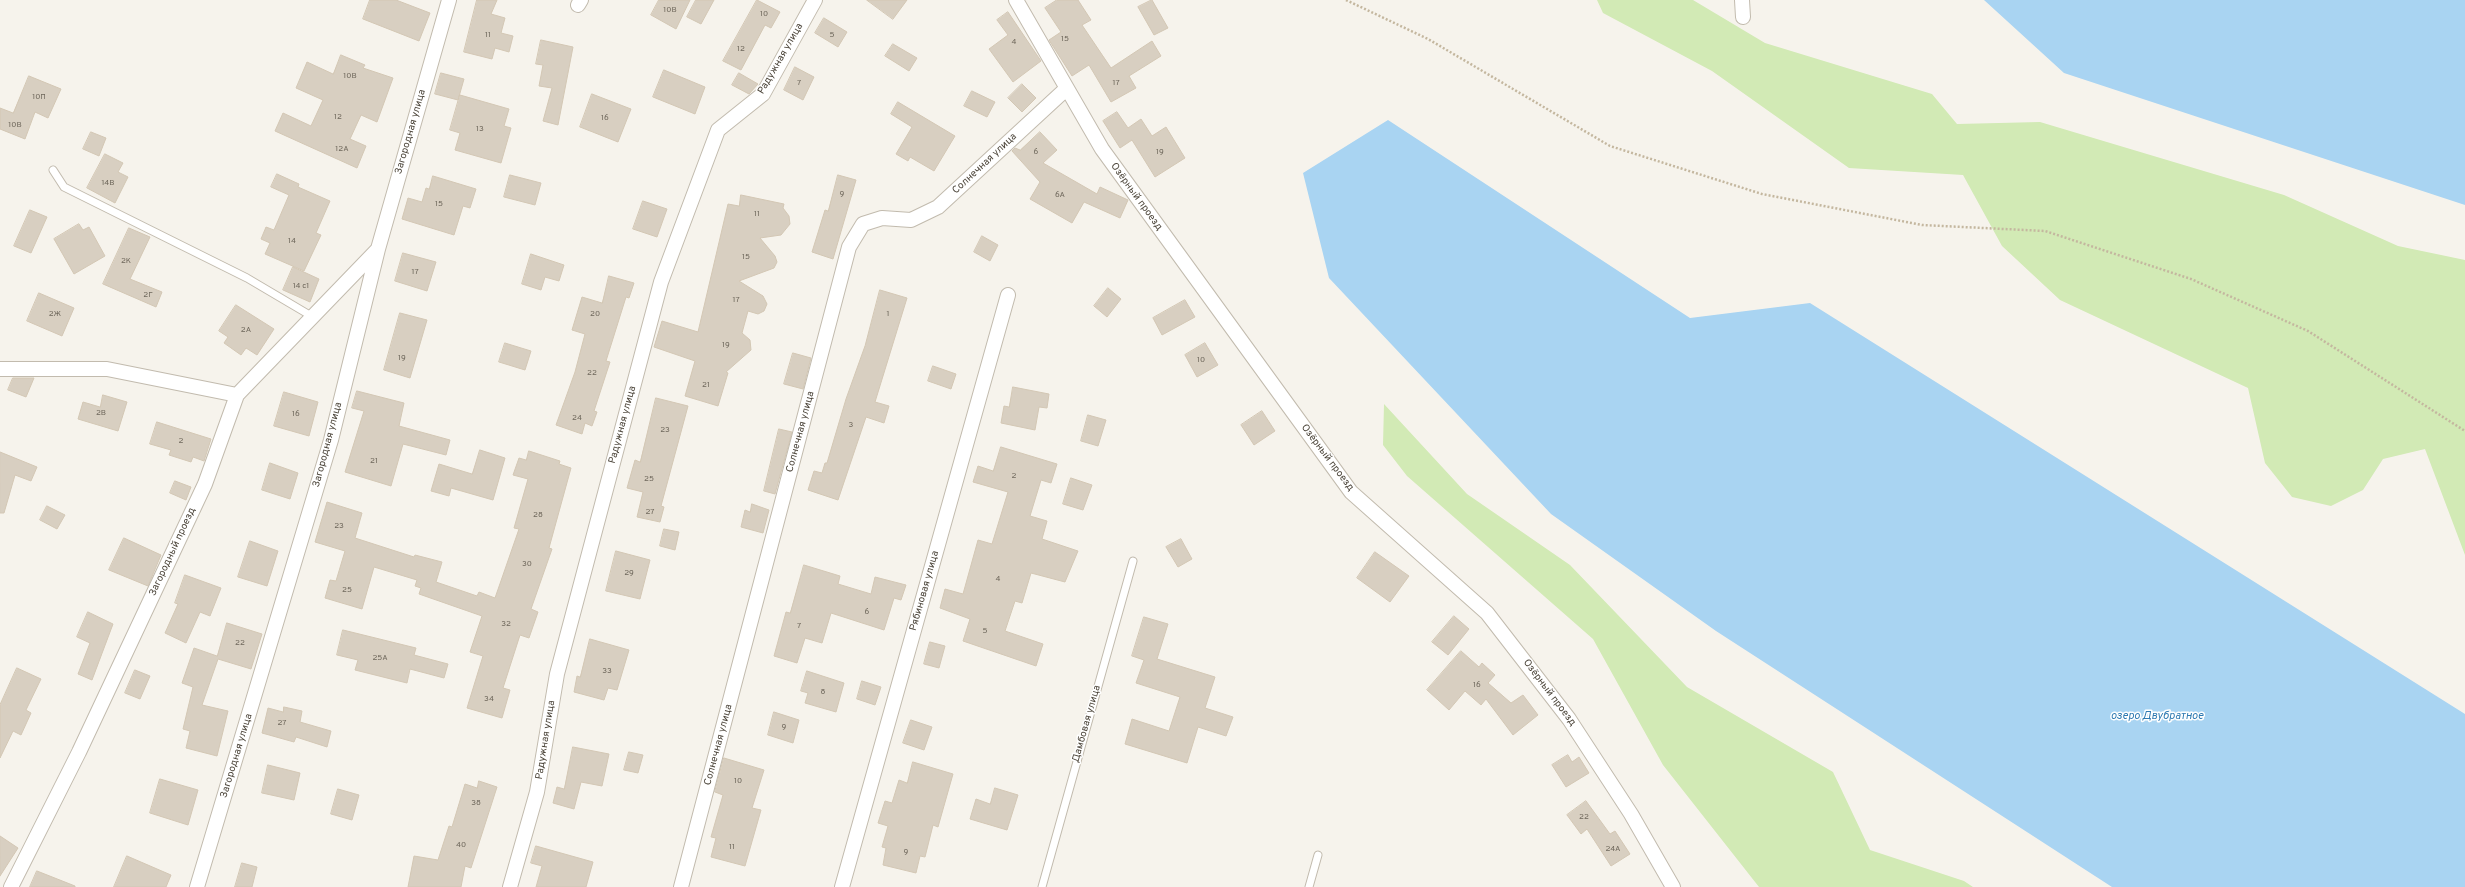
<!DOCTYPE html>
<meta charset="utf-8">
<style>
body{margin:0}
canvas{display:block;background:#f6f3ec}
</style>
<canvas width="2465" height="887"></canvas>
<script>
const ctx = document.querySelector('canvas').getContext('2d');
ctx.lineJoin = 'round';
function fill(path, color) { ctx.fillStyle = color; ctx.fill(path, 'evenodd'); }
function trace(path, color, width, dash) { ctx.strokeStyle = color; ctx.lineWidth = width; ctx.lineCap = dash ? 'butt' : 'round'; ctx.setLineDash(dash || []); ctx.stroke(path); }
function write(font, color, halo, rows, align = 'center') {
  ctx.font = font + ' Overpass,sans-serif'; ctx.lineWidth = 3; ctx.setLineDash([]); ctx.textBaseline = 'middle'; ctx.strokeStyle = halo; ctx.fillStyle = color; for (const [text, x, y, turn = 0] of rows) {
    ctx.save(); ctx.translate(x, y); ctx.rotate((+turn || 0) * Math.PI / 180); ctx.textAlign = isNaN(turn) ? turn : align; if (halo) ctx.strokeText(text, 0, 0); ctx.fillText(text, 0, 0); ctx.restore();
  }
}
fill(new Path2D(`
 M1597 0H1693L1765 43 1932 94 1957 124 2040 122 2284 195 2398 246 2465 260V555L2425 449 2383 459 2363 490 2331 506 2292 497 2265 463 2248 388 2060 300 2002 246 1963 175 1849 168 1712 71 1603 13Z
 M1384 404 1467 494 1570 565 1687 687 1833 772 1870 850 1964 881 1973 887H1759L1663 765 1593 639 1407 476 1383 445Z`), '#d2eab5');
fill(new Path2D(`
 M1984 0H2465V205L2064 73Z
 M1388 120 1690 318 1810 303 2465 714V887H2112L1716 631 1551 514 1329 278 1303 173Z`), '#a9d4f2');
const building = new Path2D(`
 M370 0H396L430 13 419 41 363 19Z
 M477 0H497L491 14 505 18 501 33 513 36 509 52 495 48 492 59 464 52Z
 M659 0H690L676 29 651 15Z
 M696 0H714L701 24 687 17Z
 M757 0 780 12 771 28 765 25 741 70 723 61Z
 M867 0H907L893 19Z
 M1057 0H1078L1091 20 1082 25 1111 68 1152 41 1161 56 1129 76 1136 88 1111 102 1089 65 1072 76 1049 40 1061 32 1045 8Z
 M1152 0 1168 28 1154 35 1138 7Z
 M1008 12 1041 61 1013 82 989 49 1008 35 997 20Z
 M824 18 847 32 838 47 815 33Z
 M541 40 573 47 558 125 543 121 552 88 539 86 543 65 536 64Z
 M893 44 917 58 909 71 885 56Z
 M341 55 365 65 363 68 393 78 377 122 361 115 350 139 366 146 357 168 275 131 283 113 311 126 323 100 296 88 307 62 333 74Z
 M795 67 814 77 803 100 784 90Z
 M664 70 705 87 695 114 653 97Z
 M441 73 464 79 458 100 435 94Z
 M739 73 758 84 749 94 732 85Z
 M29 76 61 89 48 118 35 112 25 139 0 129V108L13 113Z
 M1022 84 1036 98 1022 112 1008 98Z
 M972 91 995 102 987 117 964 106Z
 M592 94 631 109 618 142 580 127Z
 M460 95 509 109 504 126 511 128 501 163 455 150 460 133 450 130Z
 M898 102 955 136 934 171 910 157 908 161 896 154 912 127 891 114Z
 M1117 112 1128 128 1141 119 1152 136 1166 127 1185 158 1155 177 1132 140 1120 148 1103 121Z
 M91 132 106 138 99 156 83 149Z
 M1040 132 1057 150 1043 163 1097 194 1100 187 1128 200 1120 218 1084 202 1072 223 1030 199 1040 182 1012 151 1015 148 1020 150Z
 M105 154 123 163 118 172 128 177 115 203 87 188Z
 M277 174 299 184 298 187 330 201 316 233 321 235 304 271 265 254 270 243 261 239 266 227 274 230 289 195 271 187Z
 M510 175 541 183 535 205 504 197Z
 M838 175 856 180 833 259 812 252 825 210 828 211Z
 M433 176 476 189 470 208 463 206 454 235 402 219 408 198 422 202 426 188 429 189Z
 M741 195 784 204 783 208 789 216 790 224 781 235 760 238 775 256 777 262 774 268 739 281 763 296 767 304 764 311 758 314 748 311 742 333 750 340 751 350 726 372 728 373 718 406 685 396 695 361 654 347 662 321 698 332 728 204 739 206Z
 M643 201 667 209 657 237 633 229Z
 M30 210 47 217 31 253 14 246Z
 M79 224 83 230 89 227 105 256 74 274 54 239Z
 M129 228 150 237 130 279 162 292 156 307 103 284Z
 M982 236 998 245 990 261 974 252Z
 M403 253 436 262 427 291 395 281Z
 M531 254 564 265 559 281 545 277 541 290 522 284Z
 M293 267 319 279 310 302 283 290Z
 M609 276 634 283 629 298 626 297 606 361 610 362 594 411 597 412 592 426 585 423 582 434 556 425 575 372 585 334 572 330 582 297 602 303Z
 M1108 288 1121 299 1107 317 1094 306Z
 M880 290 907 298 875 402 889 406 884 423 866 417 838 500 808 490 814 471 822 473 825 463H827L846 399 865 346Z
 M39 293 74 308 62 336 27 321Z
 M1185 300 1195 317 1162 335 1153 318Z
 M236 305 274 329 257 355 246 348 241 355 224 343 228 337 219 331Z
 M400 313 427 320 410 378 384 370Z
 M505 343 531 351 525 370 499 362Z
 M1205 343 1218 365 1197 377 1185 355Z
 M793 353 811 358 803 389 784 384Z
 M933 366 956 374 951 389 928 381Z
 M13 378H34L26 397 8 390Z
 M1013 387 1049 394 1047 408 1039 407 1035 430 1001 423 1004 406 1009 407Z
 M357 391 404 403 399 426 450 440 446 455 403 444 391 486 345 472 364 411 352 408Z
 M284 392 318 402 309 436 274 426Z
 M103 395 127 402 118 431 78 419 83 402 100 407Z
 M656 398 688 406 661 506 664 507 660 522 637 517 643 492 627 488 635 460 640 462Z
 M1262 411 1275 431 1254 445 1241 425Z
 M1088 415 1106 420 1098 446 1081 441Z
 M157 422 211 439 204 461 193 457 191 462 169 455 171 450 150 444Z
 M779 429 792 432 775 494 764 491Z
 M1001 447 1057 464 1051 483 1041 480 1030 516 1047 521 1042 539 1078 551 1065 582 1031 573 1022 603 1015 601 1005 631 1043 644 1036 666 963 641 970 619 940 608 945 589 963 594 978 540 992 544 1008 492 973 482 978 466 993 471Z
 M480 450 505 458 493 500 451 488 449 496 431 491 439 464 472 474Z
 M529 451 560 461 559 464 571 468 549 548 552 549 531 609 538 612 529 638 520 635 503 688 510 690 502 718 467 708 483 656 470 652 482 616 419 594 421 588 415 586 417 580 374 567 362 609 325 598 330 580 336 581 345 551 315 542 327 502 362 513 355 538 414 557 415 555 442 562 436 582 477 596 479 592 495 598 519 529 514 528 528 479 513 475 519 458 526 460Z
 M0 452 37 467 31 481 15 475 4 513H0Z
 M270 463 298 473 290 499 262 490Z
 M1071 478 1092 485 1083 510 1063 504Z
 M175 481 191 487 186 500 170 493Z
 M752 504 769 510 763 533 741 527 745 510 750 512Z
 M47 506 65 515 57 529 40 520Z
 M664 529 679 532 675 550 660 546Z
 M124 538 161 555 148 586 109 570Z
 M1181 539 1192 559 1178 567 1166 547Z
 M250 541 278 551 267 586 238 577Z
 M616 551 650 560 640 599 606 591Z
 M1375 552 1409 576 1390 602 1357 578Z
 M804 565 840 576 838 584 871 594 875 577 906 585 901 600 894 598 884 630 831 613 822 643 805 638 797 663 774 656 786 612 790 613Z
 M185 575 221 588 210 616 200 612 186 643 165 633 178 604 175 603Z
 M88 612 113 624 92 680 78 674 90 643 77 637Z
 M1454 616 1469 629 1448 655 1432 642Z
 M1144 617 1168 624 1157 659 1215 677 1205 708 1233 717 1226 736 1198 727 1187 763 1125 744 1132 719 1169 731 1180 697 1136 683 1144 660 1132 656Z
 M227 623 262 634 251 669 218 659 202 705 228 711 217 756 186 748 190 731 183 729 193 687 182 683 194 648 217 656Z
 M343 630 416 648 414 655 448 664 444 678 410 669 407 683 355 670 358 660 337 655Z
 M590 639 629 650 617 690 608 688 604 700 574 692 577 676 580 677Z
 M930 642 945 646 939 668 924 664Z
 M1461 651 1479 667 1482 663 1495 675 1488 683 1511 703 1523 695 1538 715 1513 735 1486 699 1481 705 1465 691 1449 710 1427 690Z
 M17 668 41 679 26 710 31 713 21 735 13 731 0 758V705Z
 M135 670 150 676 140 699 125 693Z
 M807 671 844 683 836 712 805 703 808 693 801 691Z
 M862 681 881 687 875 705 857 699Z
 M284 707 302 711 300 722 331 731 327 747 296 737 294 742 262 733 268 708 283 712Z
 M774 712 799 720 793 743 768 735Z
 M911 720 932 727 924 750 903 743Z
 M573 747 609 754 602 786 581 782 574 809 553 803 557 787 564 789Z
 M629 752 643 755 638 773 624 770Z
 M1568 755 1572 762 1579 757 1589 773 1566 787 1552 765Z
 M724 758 764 770 752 808 761 810 745 866 711 857 716 838 711 837 723 795 715 792Z
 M913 762 953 774 938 827 933 825 925 857 920 856 916 873 883 865 886 848 882 847 888 826 878 823 885 801 892 803 899 780 907 783Z
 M268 765 300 773 294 800 262 793Z
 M160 779 198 790 188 825 150 813Z
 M479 781 497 787 471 868 465 866 461 887H408L414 856 438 860 449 826 452 827 465 784 477 788Z
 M995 788 1018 795 1007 830 970 819 976 799 990 804Z
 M338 789 359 795 352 820 331 814Z
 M1586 801 1610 834 1615 831 1630 854 1611 866 1587 829 1581 834 1567 815Z
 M0 836 18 848 0 876Z
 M536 846 593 862 586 887H536L542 866 531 863Z
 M127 856 171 875 166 887H114Z
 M242 863 257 867 252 887H235Z
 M37 871 75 886V887H30Z`);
fill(building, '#d8cfc1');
trace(building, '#d3c7b4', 1);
const service = new Path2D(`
 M53 170 64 187 247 278 313 317
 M1042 887 1133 561
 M1309 887 1318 855`);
const minor = new Path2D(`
 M1016 0 1102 149 1351 492 1487 613 1569 719 1631 814 1673 887
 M1742 0 1743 17
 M578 5 581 0
 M0 369H107L237 395
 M11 887 79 752 205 484 237 395 378 249
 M197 887 331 440 378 249 449 0
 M510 887 537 792 557 674 661 282 718 130 763 94 815 0
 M681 887 849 247 863 224 882 218 911 220 938 207 1066 89
 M842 887 1008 295`);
trace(service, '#c2bbae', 9);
trace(minor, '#c2bbae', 16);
trace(new Path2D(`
 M1346 0 1428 39 1610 146 1762 194 1922 225 2045 231 2191 279 2308 331 2465 431`), '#c4b79f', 2.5, [2, 2]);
trace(service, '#fff', 7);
trace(minor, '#fff', 14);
write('8px', '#6e675b', null, [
 ["10В",670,10],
 ["10",764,14],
 ["11",488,35],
 ["5",832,35],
 ["15",1065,39],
 ["4",1014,42],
 ["12",741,49],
 ["10В",350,76],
 ["7",799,83],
 ["17",1116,83],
 ["10П",39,97],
 ["12",338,117],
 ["16",605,118],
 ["10В",15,125],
 ["13",480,129],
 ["12А",342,149],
 ["6",1036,152],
 ["19",1160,152],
 ["14В",108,183],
 ["9",842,194],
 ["6А",1060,195],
 ["15",439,204],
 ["11",757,214],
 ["14",292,241],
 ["15",746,257],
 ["2К",126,261],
 ["17",415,272],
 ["14 с1",301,286],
 ["2Г",148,295],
 ["17",736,300],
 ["2Ж",55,314],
 ["20",595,314],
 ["1",888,314],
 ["2А",246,330],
 ["19",726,345],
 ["19",402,358],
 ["10",1201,360],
 ["22",592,373],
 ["21",706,385],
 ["2В",101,413],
 ["16",296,414],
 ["24",577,418],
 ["3",851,425],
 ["23",665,430],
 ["2",181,441],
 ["21",374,461],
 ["2",1014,476],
 ["25",649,479],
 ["27",650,512],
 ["28",538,515],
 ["23",339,526],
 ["30",527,564],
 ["29",629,573],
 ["4",998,579],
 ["25",347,590],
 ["6",867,612],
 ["32",506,624],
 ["7",799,626],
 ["5",985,631],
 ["22",240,643],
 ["25А",380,658],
 ["33",607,671],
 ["16",1477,685],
 ["8",823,692],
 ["34",489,699],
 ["27",282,723],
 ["9",784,727],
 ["10",738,781],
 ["38",476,803],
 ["22",1584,817],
 ["40",461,845],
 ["11",732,847],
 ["24А",1613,849],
 ["9",906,852]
]);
write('10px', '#4b4439', '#fff', [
 ["Радужная улица",781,59,-60],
 ["Загородная улица",411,132,-74],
 ["Солнечная улица",985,164,-43],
 ["Озёрный проезд",1136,197,54],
 ["Радужная улица",623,425,-75],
 ["Солнечная улица",801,432,-75],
 ["Загородная улица",328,445,-75],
 ["Озёрный проезд",1327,458,53],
 ["Загородный проезд",173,552,-65],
 ["Рябиновая улица",925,591,-74],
 ["Озёрный проезд",1549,693,53],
 ["Дамбовая улица",1087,724,-74],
 ["Радужная улица",546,740,-81],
 ["Солнечная улица",719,745,-75],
 ["Загородная улица",237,756,-73]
]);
write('italic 11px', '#2e7ab2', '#fff', [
 ["озеро Двубратное",2157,717]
]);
</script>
